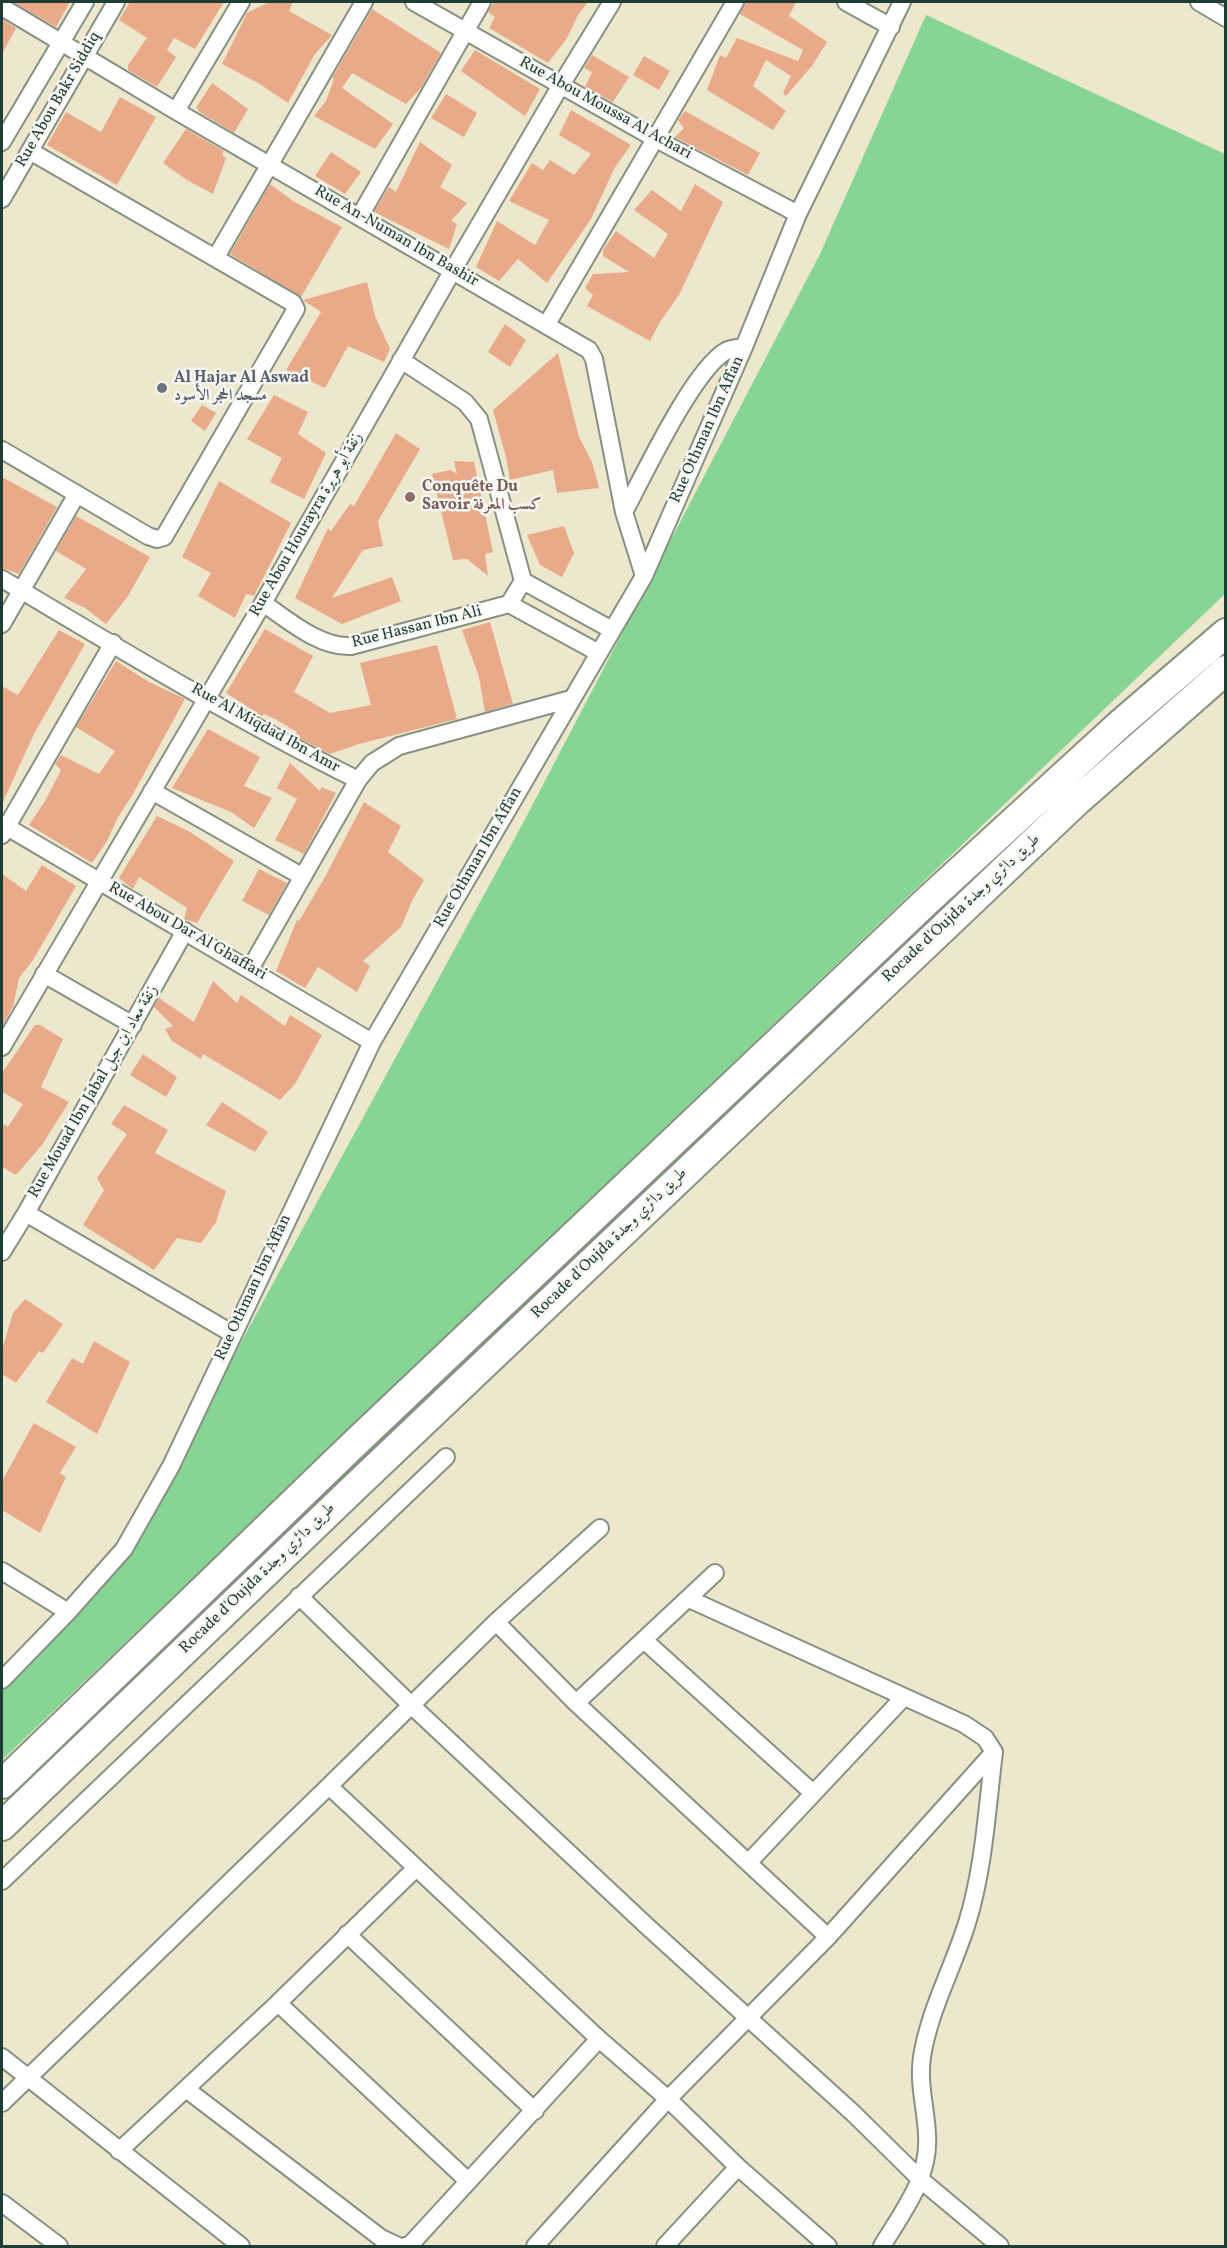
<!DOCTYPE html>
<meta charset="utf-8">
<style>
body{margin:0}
#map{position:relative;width:1227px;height:2248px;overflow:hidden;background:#ede7ce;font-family:Vollkorn,serif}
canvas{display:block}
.frame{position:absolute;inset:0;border:3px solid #1f3d34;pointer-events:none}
</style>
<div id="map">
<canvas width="1227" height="2248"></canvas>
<div class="frame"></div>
</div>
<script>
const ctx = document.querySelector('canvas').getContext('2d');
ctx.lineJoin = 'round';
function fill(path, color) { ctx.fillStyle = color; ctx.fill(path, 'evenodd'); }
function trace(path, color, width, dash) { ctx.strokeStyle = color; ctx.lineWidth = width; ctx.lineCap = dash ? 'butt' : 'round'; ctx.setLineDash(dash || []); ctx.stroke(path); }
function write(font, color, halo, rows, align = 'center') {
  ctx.font = font + ' Vollkorn,Amiri,serif'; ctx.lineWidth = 5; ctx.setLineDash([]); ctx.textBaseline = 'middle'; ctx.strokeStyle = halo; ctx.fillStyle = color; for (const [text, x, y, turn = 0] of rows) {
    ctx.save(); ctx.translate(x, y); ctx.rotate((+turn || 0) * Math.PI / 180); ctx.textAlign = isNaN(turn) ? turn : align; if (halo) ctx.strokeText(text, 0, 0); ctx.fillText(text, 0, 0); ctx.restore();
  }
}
fill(new Path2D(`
 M926 15 1225 154V594L2 1760V1681L132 1543 523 823 820 254Z`), '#87d594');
fill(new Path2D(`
 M13 2H70L56 27Z
 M130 2H224L195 49 174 38 167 50 176 57 157 87 128 70V65L147 38 119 20Z
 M269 2H293L289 11 332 35 315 54 288 103 258 83 222 64 247 13Z
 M494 2H588L578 15 567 38 548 63 489 28 495 17 488 12Z
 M745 2H796L789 16 827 42 812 66 786 96 783 93 791 76 766 60 753 86 786 111 773 130 707 90 720 55 726 58 737 38 798 61 803 50 740 14Z
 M372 9 441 53 421 88 406 104 352 73 342 88 393 124 375 149 314 116 326 101 334 79 332 78Z
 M2 19 16 28 2 54Z
 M475 50 540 89 525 116 461 71Z
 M592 55 629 77 613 102 585 87 592 72 584 68Z
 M644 56 670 71 659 90 633 75Z
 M212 83 248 109 234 133 198 111 199 110 196 108Z
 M446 94 477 113 464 137 431 118Z
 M120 97 156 117 117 185 47 145 66 112 101 132Z
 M571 110 631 145 615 167 591 219 547 283 518 259 499 281 476 267 497 221 535 245 549 220 509 201 532 163 543 170 550 160 574 175 591 154 559 135Z
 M685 111 760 153 748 175 675 137 684 128 678 120Z
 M186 129 224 151 222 155 226 158 213 194 187 180 163 163Z
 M420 142 452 165 440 187 467 203 451 221 457 224 449 249 374 212 389 187 396 192Z
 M331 152 361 172 345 194 315 176Z
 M270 184 293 201 342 227 301 297 230 254Z
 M695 184 723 202 679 295 660 322 650 341 587 306 593 295 585 288 593 274 629 272 603 256V250L616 231 654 258 668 234 634 210 652 190 681 211Z
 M367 282 375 316 390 349 384 362 348 346 325 388 286 370 321 312 303 300Z
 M505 324 526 340 510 367 488 352Z
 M558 353 579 437 592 462 599 488 557 493 553 470 510 480 506 457 493 410Z
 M274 395 308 412 298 434 326 453 304 499 270 482 282 458 247 439Z
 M202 405 216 413 205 431 191 421Z
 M396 433 420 449 378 521 383 546 363 550 332 598 392 577 401 601 342 624 295 598 328 528 331 531 350 504 354 506Z
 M454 461 474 462 493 552 485 554 488 576 467 559 453 560 432 474 450 470 457 474Z
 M2 477 57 507 19 574 2 568Z
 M219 481 291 523 254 596 246 594 235 618 198 596 211 573 182 557Z
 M76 516 150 557 128 596 106 624 85 608 64 598 86 569 56 551Z
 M564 526 574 553 562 577 540 565 527 535Z
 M490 622 513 704 485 712 479 677 462 630Z
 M265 629 313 656 294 692 330 713 371 705 360 663 437 645 457 719 359 744 330 754 295 736 297 732 275 719 264 714 262 716 226 693Z
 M59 630 85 644 34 734 2 804V686L18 695Z
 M116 661 149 682 185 699 133 794 118 817 107 841 92 863 29 825 45 801 61 770 55 764 61 755 99 774 115 751 76 727Z
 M208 729 260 757 244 786 272 798 254 828 231 812 172 788Z
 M290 763 320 791 321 787 336 793 304 854 275 840 297 799 277 788Z
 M364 802 401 826 388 852 424 880 413 899 401 927 363 961 370 966 357 992 318 967 305 988 276 971 297 920 299 921 325 877Z
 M157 816 190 832 234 861 197 923 184 919 187 908 139 877 133 889 119 878Z
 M42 865 76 886 33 960 19 978 13 1007 2 1027V874L26 891Z
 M259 869 287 883 269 915 242 901Z
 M213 981 237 1003 241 995 285 1026 290 1015 322 1035 295 1084 280 1100 203 1054 201 1059 172 1041 165 1029 173 1026 154 1007 159 998 194 1022Z
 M35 1025H40L63 1039 41 1087 69 1102 42 1145 16 1175 2 1167V1123L8 1127 23 1104 2 1092V1073Z
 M143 1054 177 1077 166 1097 130 1075Z
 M222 1102 268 1132 255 1152 206 1125Z
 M124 1105 168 1130 155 1153 226 1191 216 1222 201 1243 177 1238 154 1270 83 1225 104 1190 97 1178 127 1134 111 1124Z
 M25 1299 63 1324 43 1353 39 1351 16 1383 2 1374V1350L13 1313Z
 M94 1341 130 1362 97 1434 46 1402 72 1358 83 1364Z
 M34 1423 76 1447 60 1473 66 1477 40 1533 2 1510V1481Z`), '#e9aa8a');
const street = new Path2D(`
 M414 2 656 139 798 214
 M846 2 891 27
 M1199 2 1226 18
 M2 7 176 111 589 350 594 359 624 512 644 576
 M176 111 241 2
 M2 142 85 2
 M2 199 116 2
 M360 216 482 2
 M216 257 364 2
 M547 324 735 2
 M2 450 148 536 157 539 164 537 296 309 293 303 30 151
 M624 512C644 475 693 370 726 351 731 348 738 348 744 347
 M2 579C118 648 237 720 358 780L372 763 399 746 571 699
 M523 581 612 630
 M263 603C288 620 320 648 351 646L509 604 523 581 479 419 465 402 401 360
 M509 604 599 653
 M2 624 77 494
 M152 791 303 877
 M2 824 372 1042
 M2 835 113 643
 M250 969 358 780
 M44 974 133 1025
 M2 1047 263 603 453 270 561 85 612 2
 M26 1213 233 1334
 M2 1252 26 1213 185 931
 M2 1571 68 1612
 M299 1596 410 1704 649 1928 853 2113 921 2180 1000 2246
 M689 1599 964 1724 985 1738 994 1752C987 1809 984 1868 967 1923 953 1968 929 2011 922 2057 918 2084 926 2108 927 2135 930 2178 903 2211 882 2246
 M496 1622 576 1703 828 1937
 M645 1641 813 1793
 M2 1680 68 1612 124 1549 171 1466 372 1042 644 576 744 347 798 214 902 2
 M576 1703 715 1573
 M329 1786 599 2039 668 2099 738 2167 828 2246
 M749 1862 904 1697
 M2 1881 446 1457
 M347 1934 535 2111
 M278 2003 468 2181
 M2 2057 241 2246
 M186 2089 381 2238 398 2246
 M2 2103 329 1786 496 1622 600 1528
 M119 2151 278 2003 416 1868
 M2 2203 59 2246
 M405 2246 410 2245 599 2039
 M535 2246 668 2099 828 1937 994 1752
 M665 2246 738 2167`);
const highway = new Path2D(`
 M2 1784 353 1445 929 899 1119 725 1226 633
 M2 1826 357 1485 1076 802 1226 670`);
trace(street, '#869281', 20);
trace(highway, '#869281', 32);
trace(street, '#fff', 16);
trace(highway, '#fff', 28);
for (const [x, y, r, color] of [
 [162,388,6,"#6b7280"],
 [410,497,6,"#8d6e63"]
]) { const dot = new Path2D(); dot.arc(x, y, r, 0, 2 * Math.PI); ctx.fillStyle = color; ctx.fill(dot); trace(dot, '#f6f6f2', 2); }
write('16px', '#1f3d34', '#f6f6f2', [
 ["Rue Abou Bakr Siddiq",59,100,-60],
 ["Rue Abou Moussa Al Achari",605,109,29],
 ["Rue An-Numan Ibn Bashir",396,237,30],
 ["Rue Othman Ibn Affan",708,430,-66],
 ["Rue Abou Hourayra زنقة أبو هريرة",307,525,-60],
 ["Rue Hassan Ibn Ali",417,628,-14],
 ["Rue Al Miqdad Ibn Amr",265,729,29],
 ["Rue Othman Ibn Affan",479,858,-60],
 ["Rocade d'Oujda طريق دائري وجدة",962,909,-43],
 ["Rue Abou Dar Al Ghaffari",187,932,30],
 ["Rue Mouad Ibn Jabal زنقة معاد ابن جبل",94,1092,-60],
 ["Rocade d'Oujda طريق دائري وجدة",610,1244,-44],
 ["Rue Othman Ibn Affan",254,1288,-65],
 ["Rocade d'Oujda طريق دائري وجدة",258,1579,-44]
]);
write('bold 16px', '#5b616d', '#f6f6f2', [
 ["Al Hajar Al Aswad",174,379],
 ["مسجد الحجر الأسود",174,397]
], 'left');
write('bold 16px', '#785e54', '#f6f6f2', [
 ["Conquête Du",422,488],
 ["Savoir كسب المعرفة",422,506]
], 'left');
</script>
